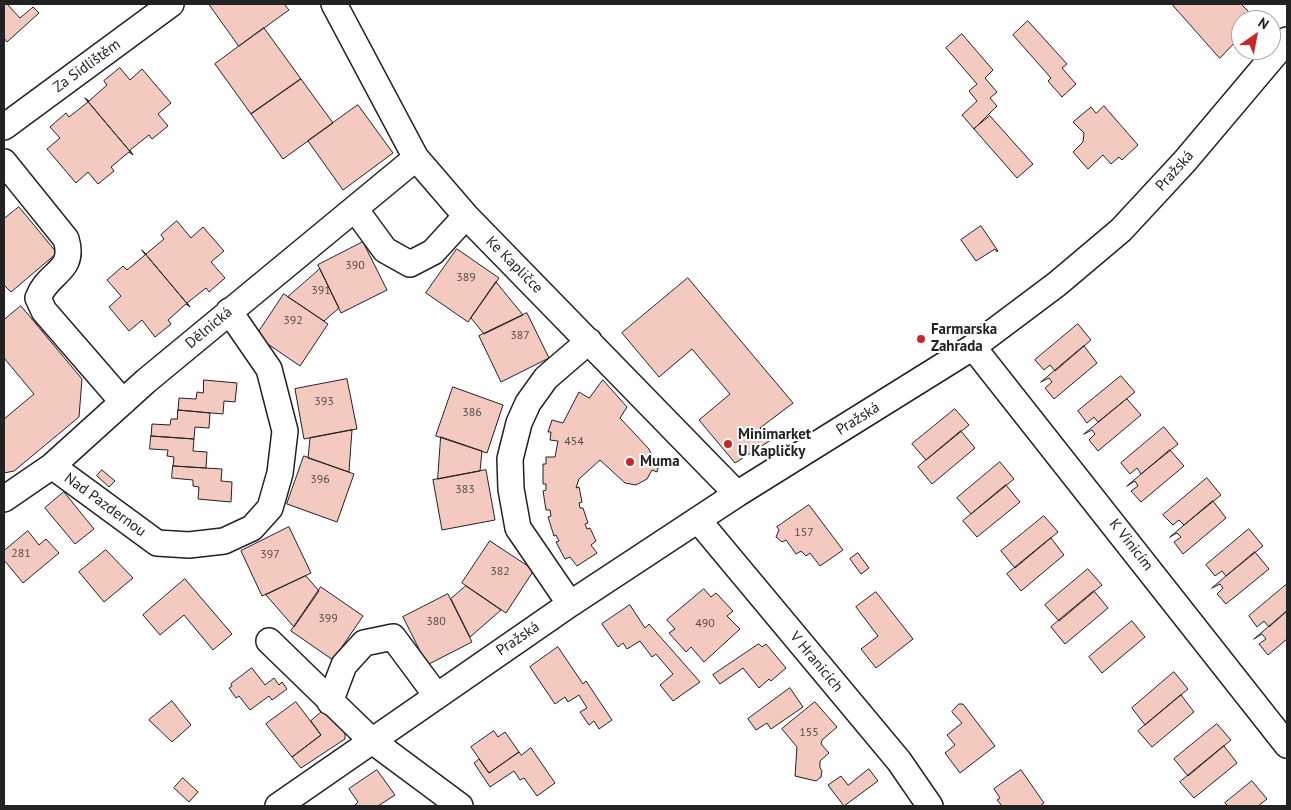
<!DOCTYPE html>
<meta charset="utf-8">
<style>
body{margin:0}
#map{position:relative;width:1291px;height:810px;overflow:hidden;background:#fff;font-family:"PT Sans",sans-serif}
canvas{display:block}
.frame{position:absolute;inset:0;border:5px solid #222;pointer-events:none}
.north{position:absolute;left:1231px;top:10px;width:50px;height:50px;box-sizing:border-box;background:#fff;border:1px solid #a7a7a7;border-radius:50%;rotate:33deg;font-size:14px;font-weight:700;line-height:20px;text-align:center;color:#222}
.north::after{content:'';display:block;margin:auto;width:18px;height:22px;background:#c62828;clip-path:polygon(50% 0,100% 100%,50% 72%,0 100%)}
</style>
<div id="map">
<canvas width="1291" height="810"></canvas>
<div class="frame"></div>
<div class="north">N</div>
</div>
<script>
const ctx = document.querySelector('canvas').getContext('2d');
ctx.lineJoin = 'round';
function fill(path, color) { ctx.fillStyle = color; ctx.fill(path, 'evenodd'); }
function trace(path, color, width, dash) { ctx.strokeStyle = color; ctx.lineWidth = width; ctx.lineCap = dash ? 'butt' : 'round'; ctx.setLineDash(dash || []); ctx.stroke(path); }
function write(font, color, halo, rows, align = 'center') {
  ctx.font = font + ' "PT Sans",sans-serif'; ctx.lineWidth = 4; ctx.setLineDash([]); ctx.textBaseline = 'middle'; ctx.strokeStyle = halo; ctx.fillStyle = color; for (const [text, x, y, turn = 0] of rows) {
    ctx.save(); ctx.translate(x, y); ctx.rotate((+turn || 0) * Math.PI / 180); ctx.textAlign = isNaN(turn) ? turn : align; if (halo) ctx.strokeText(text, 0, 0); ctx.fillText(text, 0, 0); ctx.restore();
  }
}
const building = new Path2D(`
 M4 4H7L20 18 33 7 39 13 7 42 4 38Z
 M209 4H284L289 10 239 46Z
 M1172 4H1241L1256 19 1241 20V36L1220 58Z
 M1028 21 1067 64 1062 68 1076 84 1062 97 1048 81 1051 78 1013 35Z
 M264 28 301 79 251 114 215 64Z
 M962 34 993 70 985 78 997 92 990 98 997 106 974 129 962 115 977 101 969 91 977 84 946 48Z
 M120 68 130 80 142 69 171 103 158 114 168 126 152 139 149 135 130 150 133 155 85 98 89 101 107 85 104 81Z
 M301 79 333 123 283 159 251 114Z
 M85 98 133 155 129 152 111 167 114 171 98 184 88 172 76 183 47 149 60 138 50 127 66 113 69 117 88 102Z
 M358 105 393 153 343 190 308 141Z
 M1104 106 1138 145 1122 160 1119 157 1111 164 1103 155 1088 169 1073 152 1083 142 1084 133 1073 122 1091 107 1096 113Z
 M990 116 1033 164 1017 178 974 129Z
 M19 207 57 253 11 292 4 285V219Z
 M177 221 191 238 203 227 224 251 211 262 225 278 209 292 206 288 187 303 190 307 142 250 146 254 164 239 161 235Z
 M981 226 998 251 997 252 995 249 976 261 961 240Z
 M363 242 387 290 341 313 318 265Z
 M457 249 499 278 468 322 426 293Z
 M142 250 190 307 186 304 168 320 171 324 155 337 142 320 129 331 109 307 121 296 107 280 123 266 127 270 145 255Z
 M320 269 339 308 324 321 288 297Z
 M688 278 793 403 760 428 771 440 735 463 699 420 730 394 692 349 659 377 622 333Z
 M496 282 523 315 484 334 471 318Z
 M284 294 328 324 300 366 256 336Z
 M21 306 82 379 79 417 14 471 4 473V419L34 394 4 358V320Z
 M527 313 549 358 501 382 479 336Z
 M1078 324 1091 340 1055 371 1050 365 1044 370 1035 360Z
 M1084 346 1097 363 1054 399 1045 388 1052 382 1049 378 1041 382Z
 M1121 376 1135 392 1098 422 1094 417 1087 423 1078 411Z
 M347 379 357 429 304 439 295 389Z
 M204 380 237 383 235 402 224 401 223 414 178 410 179 398 196 399 197 392 203 393Z
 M603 380 627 407 620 418 649 449 653 458 657 457 658 468 657 472 652 470 647 479 636 485 625 483 600 460 579 479 576 488 579 487 582 502 579 503 580 508H583L588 523 585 524 587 529 590 528 596 541 591 545 597 553 577 566 570 557 565 559 556 542 559 541 556 535 554 536 548 517 551 516 550 510H546L543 491 546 490V484H543V464H546V457H555L558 441 550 440 551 432H548L552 420 563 423 579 392 589 398Z
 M453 387 503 405 487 453 436 436Z
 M1127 399 1141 415 1098 451 1089 440 1095 434 1092 430 1084 434Z
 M955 409 969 425 926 460 912 444Z
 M178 410 210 413 209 428 195 427 194 439 151 436 152 424 170 425 171 419H177Z
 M1164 427 1178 444 1141 474 1137 468 1130 474 1121 463Z
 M352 430 349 472 308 458 310 438Z
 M961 431 975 448 932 484 918 467Z
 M151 436 194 439 193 451 207 452 206 468 173 466 174 457 167 456 168 450 150 449Z
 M441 437 482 451 480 471 438 479Z
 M1170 450 1184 466 1141 502 1131 491 1138 486 1135 481 1127 486Z
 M304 456 354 474 337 522 287 504Z
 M1000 462 1014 479 971 514 957 498Z
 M173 466 222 469 221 481 232 482 231 502 198 499 199 487 193 486V480L172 478Z
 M102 470 115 481 109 487 97 476Z
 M486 470 495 520 442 530 433 480Z
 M1207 478 1221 495 1184 525 1179 520 1173 525 1163 515Z
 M1006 485 1020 502 977 537 963 521Z
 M64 492 94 529 75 544 45 508Z
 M1213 501 1226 518 1183 554 1174 542 1181 537 1177 533 1170 537Z
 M809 505 843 550 820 566 810 553 806 556 801 551 796 554 786 540 782 542 776 537 779 530 777 527Z
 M1044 516 1058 532 1015 568 1001 551Z
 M289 527 311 573 262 596 241 551Z
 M1249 529 1263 546 1226 576 1222 571 1215 576 1206 565Z
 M28 531 39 545 46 539 59 553 23 583 4 560V551Z
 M1051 538 1064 555 1021 591 1007 574Z
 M490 541 534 570 506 613 462 583Z
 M106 550 133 578 104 602 79 572Z
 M1255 552 1269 569 1226 604 1217 594 1223 588 1220 584 1212 588Z
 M858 553 869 568 861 574 850 559Z
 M1088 569 1102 585 1059 621 1045 605Z
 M306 576 319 591 294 627 266 595Z
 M185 579 232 634 213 650 184 615 160 635 143 615Z
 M1287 584V611L1269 627 1264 621 1257 627 1249 616Z
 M466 586 501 610 470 637 451 599Z
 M321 587 363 616 333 660 291 631Z
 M704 589 711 597 716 593 733 611 727 616 740 629 704 662 691 647 686 652 669 633 675 629 667 620Z
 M1094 591 1108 608 1065 644 1051 627Z
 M876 592 913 639 876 668 861 649 878 636 856 607Z
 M448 594 472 642 427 665 403 617Z
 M630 605 645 628 649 624 700 682 673 701 660 685 673 674 656 654 652 657 640 641 627 649 623 643 618 647 602 624Z
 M1287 611V639L1268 655 1259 644 1266 639 1262 634 1254 639Z
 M1132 621 1145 637 1102 673 1089 657Z
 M759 644 762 647 766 644 786 668 771 681 769 679 759 688 743 668 720 684 713 675Z
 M558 647 583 684 586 681 612 720 599 729 594 721 589 725 580 712 587 708 579 695 568 702 565 697 555 704 530 667Z
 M252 668 265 685 274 678 279 685 282 682 287 689 272 700 269 696 250 710 239 696 236 698 229 688 232 686 231 684Z
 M1174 672 1188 689 1145 725 1132 708Z
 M790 688 803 707 771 729 767 723 756 730 748 719Z
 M1181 695 1194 712 1152 747 1138 731Z
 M172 701 191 725 172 742 149 720Z
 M296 702 321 735 292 757 266 724Z
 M815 702 837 727 822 740 821 744 829 753 820 761V768L822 771 821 777 816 781 795 776 797 747 782 729Z
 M959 704H963L995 746 960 773 945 753 955 745 947 735 962 723 952 712Z
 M324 710 345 730V739L301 768 292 757 321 735 311 721Z
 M1217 724 1231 740 1188 776 1174 759Z
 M494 731 498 737 505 732 519 752 489 773 471 747Z
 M1224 746 1237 763 1194 798 1180 782Z
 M531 748 555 783 537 796 524 778 520 780 514 771 490 787 474 763 479 759 489 773 519 752 521 755Z
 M869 769 878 781 844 806 828 785 841 776 848 785Z
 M377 770 395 795 378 806H354L358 802 349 789Z
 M1021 770 1044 803 1040 806H1002L997 800 1000 798 994 789Z
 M183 778 198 792 189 802 174 788Z
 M1252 781 1267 799 1258 806H1228L1225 803Z`);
fill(building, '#f3c9c0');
trace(building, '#222', 1);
const minor = new Path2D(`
 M334 4 416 158 466 216 737 494
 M4 127 171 4
 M4 162 66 239C76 272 48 271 38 298L44 311 123 402
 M355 209 385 250 410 264 433 252 466 216
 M973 347 1287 745
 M52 466 157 543 189 545 224 541 252 528 270 508 280 473 285 431 269 369 229 311
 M4 499 52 466 146 381 416 158
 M698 520 899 761 930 806
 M570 604 518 528 511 489 510 459 519 423 528 403 546 378 589 341
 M269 641 371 740 460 806
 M330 702 344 665 364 643 393 637 436 695
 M278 806 570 604 737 494 973 347 1057 284 1121 230 1185 161 1287 40`);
trace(minor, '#222', 28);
trace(minor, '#fff', 25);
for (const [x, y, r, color] of [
 [921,339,5,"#c62828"],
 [728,444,5,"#c62828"],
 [630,462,5,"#c62828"]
]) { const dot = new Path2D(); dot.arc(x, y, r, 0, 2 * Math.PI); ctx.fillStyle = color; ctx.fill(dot); trace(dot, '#fff', 2); }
write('12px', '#564c4a', null, [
 ["390",355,266],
 ["389",466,278],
 ["391",321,291],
 ["392",293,321],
 ["387",520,336],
 ["393",324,402],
 ["386",472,413],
 ["454",574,442],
 ["396",320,480],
 ["383",465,490],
 ["157",804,533],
 ["281",21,554],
 ["397",270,555],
 ["382",500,572],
 ["399",328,619],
 ["380",436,622],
 ["490",705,624],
 ["155",809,733]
]);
write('15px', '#222', '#fff', [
 ["Za Sídlištěm",87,66,-36],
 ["Pražská",1175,171,-48],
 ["Ke Kapličce",514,265,45],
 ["Dělnická",209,328,-40],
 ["Pražská",858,419,-32],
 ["Nad Pazdernou",105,505,36],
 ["K Vinicím",1131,545,52],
 ["Pražská",518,639,-34],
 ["V Hranicích",816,662,50]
]);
write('bold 15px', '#222', '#fff', [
 ["Farmarska",931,330],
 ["Zahrada",931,347],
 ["Minimarket",738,435],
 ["U Kapličky",738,452],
 ["Muma",640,462]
], 'left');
</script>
